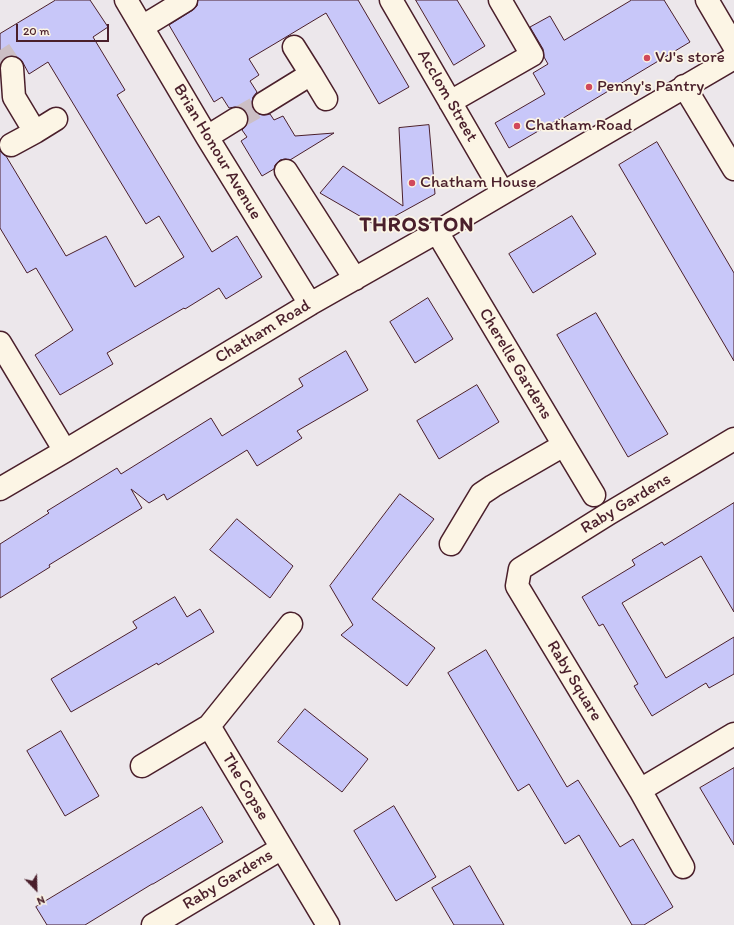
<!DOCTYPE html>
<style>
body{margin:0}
#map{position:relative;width:734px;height:925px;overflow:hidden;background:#ece7eb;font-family:Itim,sans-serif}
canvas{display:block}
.north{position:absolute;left:16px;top:869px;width:40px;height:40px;-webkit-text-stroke:3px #fcf5e5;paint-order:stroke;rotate:157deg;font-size:11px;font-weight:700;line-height:16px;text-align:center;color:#4a1f2b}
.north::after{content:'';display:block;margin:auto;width:14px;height:18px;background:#4a1f2b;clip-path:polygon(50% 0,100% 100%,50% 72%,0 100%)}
.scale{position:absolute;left:16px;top:24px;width:93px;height:18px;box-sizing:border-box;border:2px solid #4a1f2b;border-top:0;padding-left:5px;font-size:12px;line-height:14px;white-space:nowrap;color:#4a1f2b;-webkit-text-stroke:3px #fcf5e5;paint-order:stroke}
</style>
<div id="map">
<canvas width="734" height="925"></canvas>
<div class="north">N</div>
<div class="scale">20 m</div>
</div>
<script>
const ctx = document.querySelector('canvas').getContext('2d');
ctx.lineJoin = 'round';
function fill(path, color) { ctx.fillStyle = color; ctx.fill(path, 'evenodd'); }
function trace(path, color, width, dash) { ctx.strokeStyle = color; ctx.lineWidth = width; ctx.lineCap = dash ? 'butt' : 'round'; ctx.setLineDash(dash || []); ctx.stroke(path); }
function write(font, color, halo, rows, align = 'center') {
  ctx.font = font + ' Itim,sans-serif'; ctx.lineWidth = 3.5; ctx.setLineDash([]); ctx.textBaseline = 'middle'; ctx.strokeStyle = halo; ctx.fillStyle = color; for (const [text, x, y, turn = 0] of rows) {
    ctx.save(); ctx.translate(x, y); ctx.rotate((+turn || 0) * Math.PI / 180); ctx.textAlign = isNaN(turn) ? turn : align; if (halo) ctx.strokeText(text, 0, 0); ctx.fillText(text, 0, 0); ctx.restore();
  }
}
const building = new Path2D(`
 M56 0H90L108 27 93 37 125 90 117 95 212 252 237 236 262 277 226 299 219 288 185 309 184 308 107 353 113 364 60 395 35 355 73 330 36 268 27 273 0 228V151L4 155 6 156 66 256 106 236 135 287 184 257 159 216 146 224 48 62 29 74 22 61 17 57 11 56 5 58 1 62 0 66V34Z
 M198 0H358L409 87 379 104 326 13 276 43 249 59 259 75 250 81 257 92 253 97 252 103 254 110 258 114 264 115 270 114 274 120 283 116 295 136 334 133 290 160 285 159 280 160 275 165 274 169 262 176 241 141 247 137 242 130 247 125 248 118 247 113 242 108 235 107 229 108 222 97 214 102 169 25 193 10 197 6Z
 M416 0H457L485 46 454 65Z
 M632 0H664L690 42 560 120 559 119 509 148 495 123 545 94 533 73 548 64 544 57 543 49 530 27 550 16 564 40Z
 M429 125 435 194 377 226 320 193 343 166 403 206 399 128Z
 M657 142 734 273V361L619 165Z
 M572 216 596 254 533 293 509 254Z
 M428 298 453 339 415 363 390 322Z
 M596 313 630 371 668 434 628 457 557 335Z
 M346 351 368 390 297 431 302 438 257 466 247 450 167 500 164 494 149 503 131 489 142 508 49 565 50 567 0 598V544L49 513 47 511 117 468 121 474 211 418 222 436 303 386 299 379Z
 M477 385 499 422 439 459 417 421Z
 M400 494 434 519 372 599 435 648 407 686 341 635 353 625 330 586Z
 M734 503V612L701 556 622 603 666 678 734 637V674L709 688 706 683 652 716 634 686 638 684 603 624 599 626 582 597 635 565 632 560 662 542 664 545Z
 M237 519 293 566 270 598 210 550Z
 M175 597 187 617 200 609 214 632 158 665 157 663 71 712 51 679 137 628 133 622Z
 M486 650 567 787 578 780 620 847 633 839 673 907 644 925H632L579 835 565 844 529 784 518 791 448 673Z
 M305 709 368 759 342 792 278 742Z
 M61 731 99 796 65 816 27 751Z
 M734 768V845L700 788Z
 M394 806 436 877 396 901 354 831Z
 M202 807 223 842 153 884H152L85 925H47L36 907Z
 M470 866 490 901 504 925H454L432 888Z`);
fill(building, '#c8c7f9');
trace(building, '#4a1f2b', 1);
trace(new Path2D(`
 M0 50 12 68
 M236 119 264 103`), '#ccbfc5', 22, [22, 11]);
const minor = new Path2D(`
 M126 0 207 137 310 304
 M391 0 503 193
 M707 0 734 46
 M142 27 186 0
 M12 68 14 97 35 132 56 119
 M311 74 326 99
 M684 86 734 169
 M450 102 532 55 500 0
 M264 103 311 74 294 47
 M207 137 236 119
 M11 145 35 132
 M286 171 355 279
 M437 232 564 445 594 495
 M0 343 65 451
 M0 489 65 451 310 304 437 232 503 193 734 58
 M451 544 481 494 493 486 564 445
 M209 726 328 925
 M142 766 209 726 291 624
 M640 790 517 586 520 569 608 514 734 439
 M683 867 640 790 734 734
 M153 925 282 848`);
trace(minor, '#4a1f2b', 25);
trace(minor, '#fcf5e5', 22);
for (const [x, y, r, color] of [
 [647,58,4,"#d1495b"],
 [589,87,4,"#d1495b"],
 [517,126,4,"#d1495b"],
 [412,183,4,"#d1495b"]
]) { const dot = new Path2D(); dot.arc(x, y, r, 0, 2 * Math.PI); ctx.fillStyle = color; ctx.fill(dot); trace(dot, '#fcf5e5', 1.5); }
write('17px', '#4a1f2b', '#fcf5e5', [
 ["VJ's store",655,58],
 ["Penny's Pantry",597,87],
 ["Chatham Road",525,126],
 ["Chatham House",420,183]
], 'left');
write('17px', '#4a1f2b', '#fcf5e5', [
 ["Acclom Street",447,96,60],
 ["Brian Honour Avenue",217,152,59],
 ["Chatham Road",263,332,-31],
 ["Cherelle Gardens",515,364,59],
 ["Raby Gardens",626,504,-31],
 ["Raby Square",574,681,59],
 ["The Copse",245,787,59],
 ["Raby Gardens",228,880,-31]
]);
ctx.letterSpacing = '1px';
write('bold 21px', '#4a1f2b', '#fcf5e5', [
 ["THROSTON",417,226]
]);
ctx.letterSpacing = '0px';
</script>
